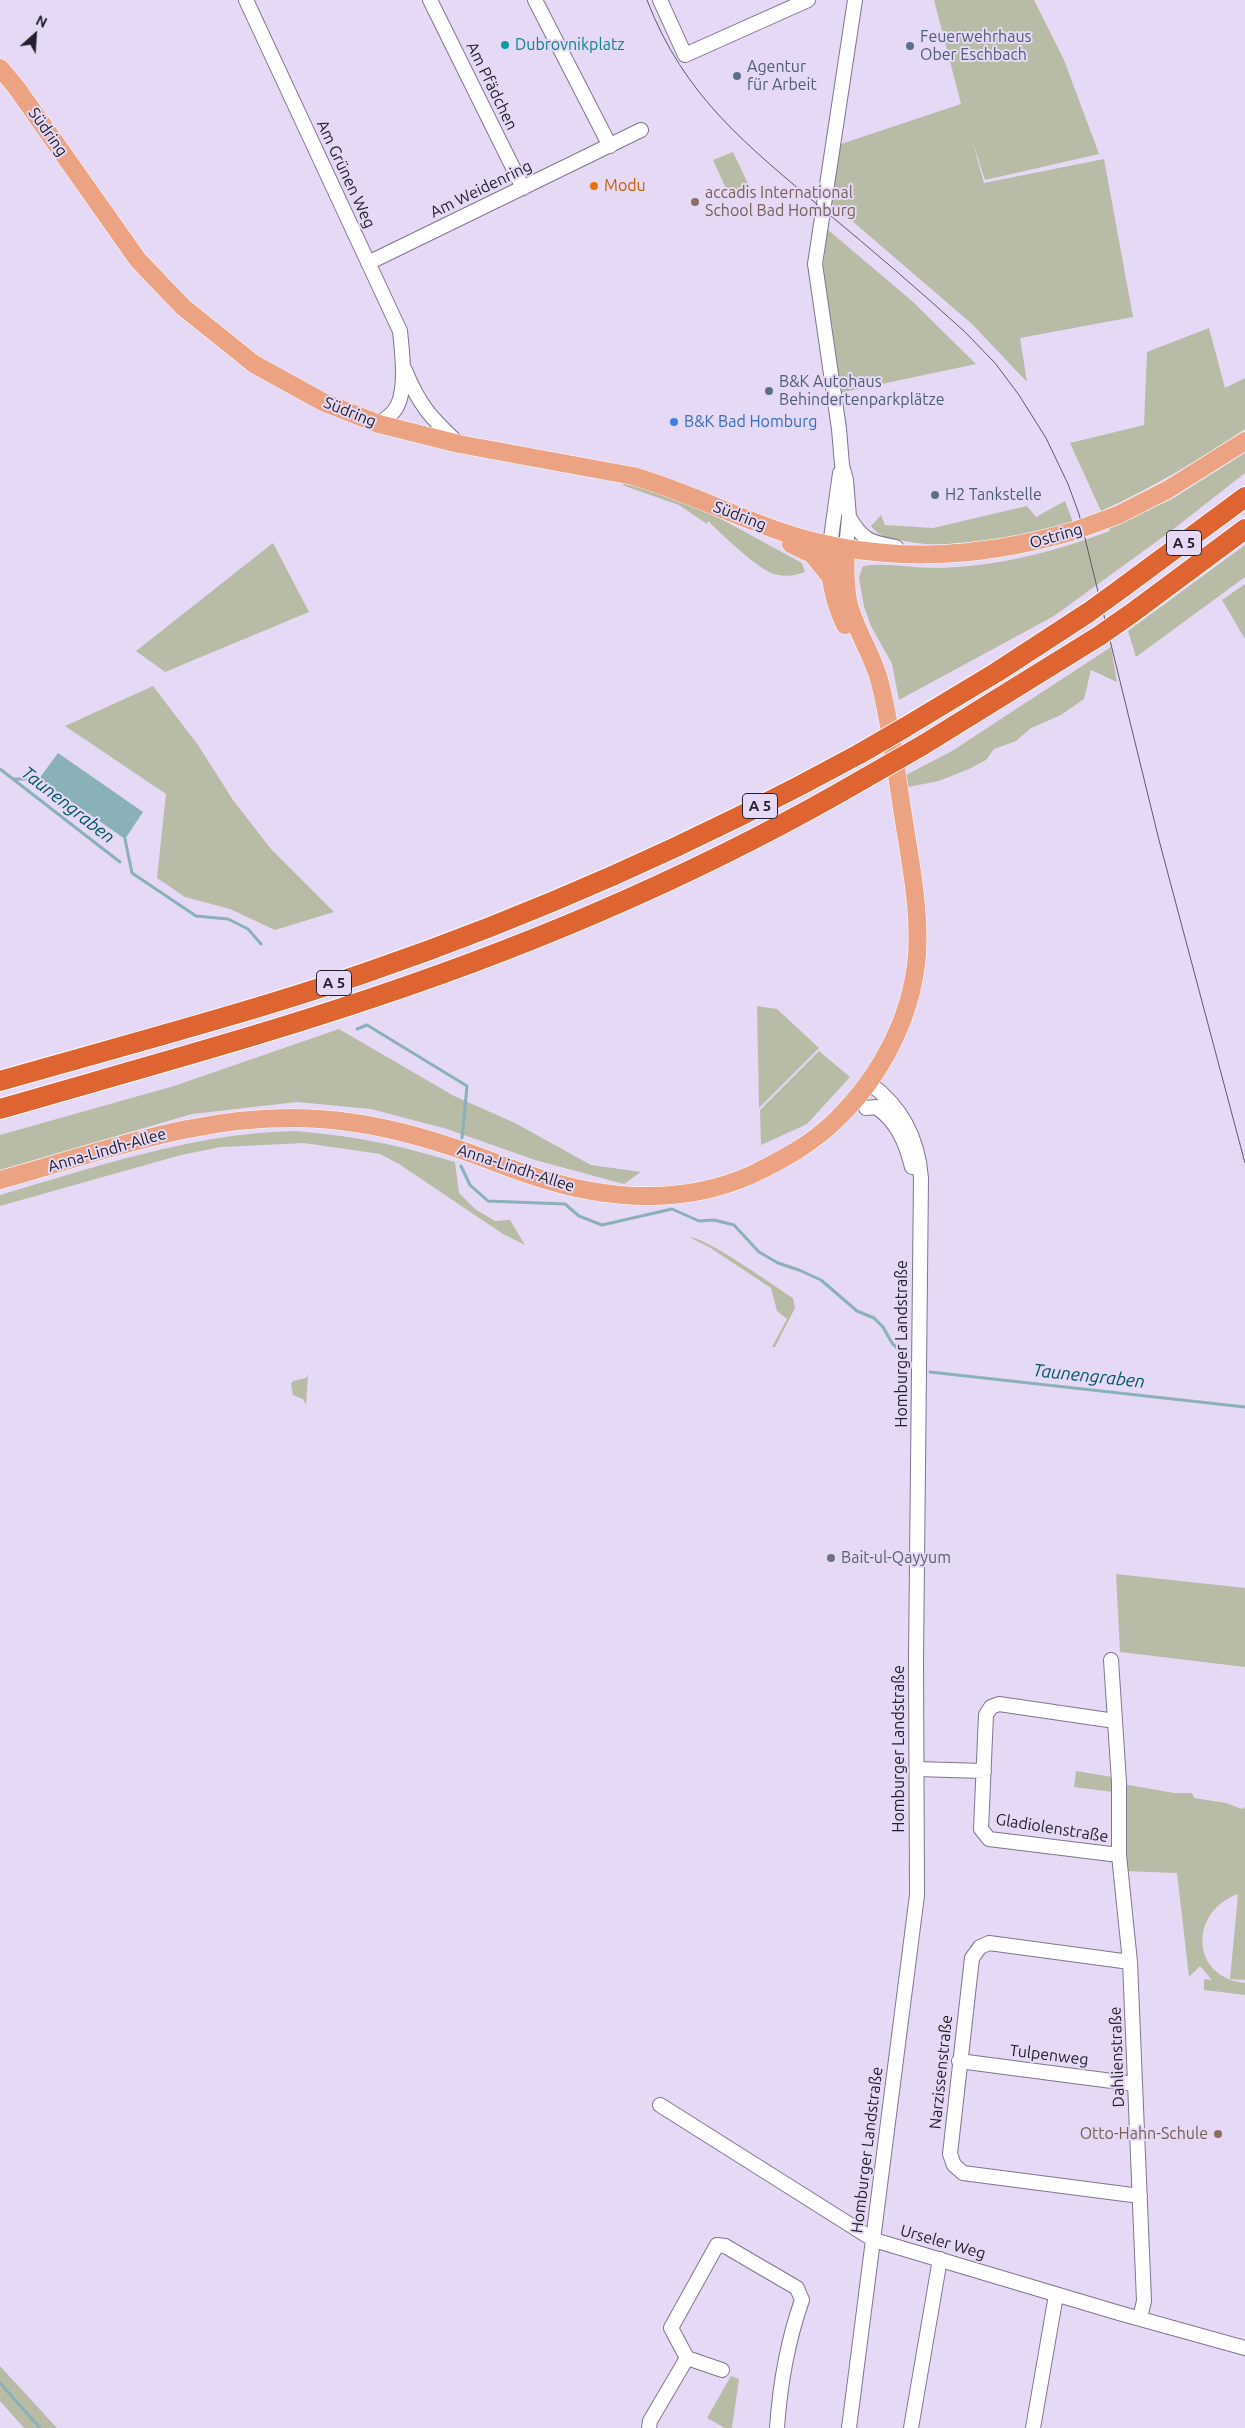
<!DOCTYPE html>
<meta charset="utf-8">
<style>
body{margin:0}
#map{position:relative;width:1245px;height:2428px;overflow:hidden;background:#e5d9f5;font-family:Ubuntu,sans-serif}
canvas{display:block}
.north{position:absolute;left:10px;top:10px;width:50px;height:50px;-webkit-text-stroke:4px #e5d9f5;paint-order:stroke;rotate:26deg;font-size:14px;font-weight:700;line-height:20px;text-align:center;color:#24202a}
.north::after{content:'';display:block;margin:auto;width:18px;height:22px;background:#24202a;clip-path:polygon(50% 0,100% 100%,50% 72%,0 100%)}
</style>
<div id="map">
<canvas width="1245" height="2428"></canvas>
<div class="north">N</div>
</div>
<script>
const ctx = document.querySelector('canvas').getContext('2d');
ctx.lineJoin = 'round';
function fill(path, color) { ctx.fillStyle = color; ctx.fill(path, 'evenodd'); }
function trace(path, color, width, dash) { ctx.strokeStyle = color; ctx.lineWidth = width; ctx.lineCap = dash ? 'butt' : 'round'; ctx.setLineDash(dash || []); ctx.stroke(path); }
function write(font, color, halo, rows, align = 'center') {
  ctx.font = font + ' Ubuntu,sans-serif'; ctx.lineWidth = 4; ctx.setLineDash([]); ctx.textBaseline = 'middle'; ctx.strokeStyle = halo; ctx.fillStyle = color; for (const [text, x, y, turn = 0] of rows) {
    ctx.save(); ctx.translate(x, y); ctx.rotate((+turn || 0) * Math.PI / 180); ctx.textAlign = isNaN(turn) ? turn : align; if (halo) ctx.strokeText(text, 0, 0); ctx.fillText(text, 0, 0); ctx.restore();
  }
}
fill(new Path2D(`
 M934 0H1034L1064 60 1099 154 985 180 972 140 984 183 1104 159 1133 317 1020 338 1027 382 972 324 830 202 838 145 961 104Z
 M733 152 750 188 730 197 713 160Z
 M827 229 912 301 976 364 839 393 823 271Z
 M1209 328 1225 388 1245 378V429C1199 460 1152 488 1101 511L1070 443 1144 425 1147 352Z
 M1245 453V473L1171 531 1054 616 899 700 892 664 871 626 864 606 859 578 863 566C887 562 911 568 935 568 996 567 1054 552 1110 531L1109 529 1172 499Z
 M631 481 710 513 802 563 805 572C794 576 785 577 774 574 759 570 720 533 708 521L707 524 679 505 622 485Z
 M1065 501 1074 525C1018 537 962 552 904 541 891 539 879 537 871 526L881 515 885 525 933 528 1027 506 1036 517Z
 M273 543 309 612 165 672 136 651Z
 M1245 545V577L1136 657 1128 631Z
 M1245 584V639L1222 600Z
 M1111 647 1117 682 1091 670 1084 699 1061 715 1031 728 1016 741 994 749 986 760 969 769 939 781 908 787 906 775 952 751Z
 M153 686 198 745 233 800 271 849 334 912 275 930 230 909 185 897 157 878 166 794 65 726Z
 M757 1006 777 1009 819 1048 759 1108Z
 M339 1029 454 1096 515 1123 591 1165 641 1172 624 1184 535 1160 447 1129 371 1109 297 1102 192 1114 0 1170V1135L174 1086Z
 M819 1051 850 1077 807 1124 761 1145 760 1110Z
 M292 1131C351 1135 398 1145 455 1162L459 1193 475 1209 495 1221 510 1220 525 1245 503 1234 399 1164 380 1154 304 1143 221 1147 181 1155 0 1206V1195C96 1167 191 1134 292 1131Z
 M689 1237C708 1238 774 1286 793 1298L795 1308 775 1347H772L787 1319 777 1311 771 1288 709 1247Z
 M308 1374 306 1405 303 1399 293 1395 291 1384 293 1381 306 1378Z
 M1116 1574 1245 1588V1667L1120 1652Z
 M1076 1771 1112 1777 1113 1792 1074 1787Z
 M1123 1784 1174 1793H1192L1194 1798 1226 1803 1242 1809 1245 1807V1980L1230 1979 1238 1894C1188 1912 1191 1978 1245 1983V1995L1204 1990V1979L1212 1980 1200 1966 1189 1977 1177 1873 1124 1871Z
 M0 2366 57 2428H24L0 2401Z
 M731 2376 739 2379 732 2428H725L707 2418Z`), '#b8bca6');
fill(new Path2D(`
 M58 753 143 812 125 839 39 779Z`), '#8bb1b8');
trace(new Path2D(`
 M0 769 120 862
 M13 779H39
 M125 839 132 873 196 916 228 919 248 929 261 944
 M357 1029 367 1025 467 1086 462 1138
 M461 1166 470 1185 488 1201 565 1204 579 1216 602 1225 672 1209 699 1221 714 1220 734 1225 759 1252 778 1263 799 1270 821 1280 857 1311 874 1318 883 1327 892 1343 906 1357
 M930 1372 1245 1407
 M0 2383 40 2428`), '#8bb1b8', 3);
const minor = new Path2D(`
 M246 0 400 331C402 351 408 394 394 411 390 416 384 420 379 424
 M430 0 523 188
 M535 0 610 146
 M660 0 685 55 808 0
 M368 263 641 130
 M405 370C419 405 431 418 459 444
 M849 517C863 541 870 542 896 547
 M830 545 840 473
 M846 549 849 517 846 480 842 465 839 429 815 264 855 0
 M866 1108 876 1107C897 1121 906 1143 912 1167
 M1111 1660 1119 1782V1855L1130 1962 1144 2301 1140 2318
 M1115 1721 999 1704 991 1707 986 1715 981 1829 989 1839 1119 1855
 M917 1769 984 1771
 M1130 1962 989 1943 980 1947 972 1958 950 2154 954 2165 963 2173 1140 2196
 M959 2061 1135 2084
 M660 2105 874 2240 1119 2313 1245 2348
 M687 2358 722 2370
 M649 2428 650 2421 687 2358 671 2328 717 2245 725 2246 797 2288 802 2300C787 2343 780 2383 777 2428
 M849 2428 917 1895 916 1659 921 1178C918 1139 901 1106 869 1083
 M911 2428 940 2259
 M1033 2428 1056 2295`);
const major = new Path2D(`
 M0 68 16 87 138 260 183 307 254 364 323 402 379 424 459 444 633 476C684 491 732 515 782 532 880 565 977 559 1074 531
 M1118 515 1167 490 1245 441
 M791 544 812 554 829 575
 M830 545C829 576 832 597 845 625
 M0 1180C104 1151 209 1111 319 1119 364 1122 407 1132 449 1146 478 1155 505 1167 533 1176 605 1200 680 1206 751 1175 782 1160 812 1144 837 1119 881 1076 912 1017 917 955 920 909 910 860 903 815 896 771 891 726 880 683 873 654 854 629 848 600 845 583 845 566 846 549`);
const highway = new Path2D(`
 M1122 588 1245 497
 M1132 613 1245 529
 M904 728 997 672 1089 612
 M923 745 1099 636
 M0 1081C122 1046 245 1014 365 973 537 914 702 840 861 753
 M0 1109C124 1073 250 1039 372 998 543 941 711 868 867 777`);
trace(minor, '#80758f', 16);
trace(major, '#fff', 19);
trace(highway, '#fff', 22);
trace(minor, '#fff', 14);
trace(major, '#eba383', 18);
trace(highway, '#de6531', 20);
trace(new Path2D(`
 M647 0C684 97 748 146 825 211 872 250 919 290 965 332L995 363 1019 395 1046 438 1068 484 1079 514 1159 840 1245 1163`), '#5f5968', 1);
const majorBridge = new Path2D(`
 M1074 531 1118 515`);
const highwayBridge = new Path2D(`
 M1089 612 1122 588
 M1099 636 1132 613
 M861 753 904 728
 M867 777 923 745`);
trace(majorBridge, '#fff', 19, []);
trace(highwayBridge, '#fff', 22, []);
trace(majorBridge, '#eba383', 18);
trace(highwayBridge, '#de6531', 20);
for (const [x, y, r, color] of [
 [505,45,5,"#0f9aa8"],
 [910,46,5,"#5c6f8a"],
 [737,76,5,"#5c6f8a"],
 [594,186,5,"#e8710a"],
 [695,202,5,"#8d6e63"],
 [769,391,5,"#5c6f8a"],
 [674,422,5,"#3f7fe0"],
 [935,495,5,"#5c6f8a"],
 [831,1558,5,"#6b7280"],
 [1218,2134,5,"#8d6e63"]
]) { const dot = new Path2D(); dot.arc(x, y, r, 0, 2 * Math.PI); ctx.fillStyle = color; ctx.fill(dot); trace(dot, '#e5d9f5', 2); }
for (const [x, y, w] of [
 [1184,543,35],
 [760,806,35],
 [334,983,35]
]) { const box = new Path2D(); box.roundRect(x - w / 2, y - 12.5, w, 25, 4); ctx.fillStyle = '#e5d9f5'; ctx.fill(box); trace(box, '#24202a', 1); }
write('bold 15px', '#24202a', null, [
 ["A 5",1184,543],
 ["A 5",760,806],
 ["A 5",334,983]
]);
write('16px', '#4e5e75', '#e5d9f5', [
 ["Feuerwehrhaus",920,37],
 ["Ober Eschbach",920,55],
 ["Agentur",747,67],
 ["für Arbeit",747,85],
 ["B&K Autohaus",779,382],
 ["Behindertenparkplätze",779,400],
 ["H2 Tankstelle",945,495]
], 'left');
write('16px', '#0d838f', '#e5d9f5', [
 ["Dubrovnikplatz",515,45]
], 'left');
write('16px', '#24202a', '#e5d9f5', [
 ["Am Pfädchen",492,86,64],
 ["Südring",48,132,55],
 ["Am Grünen Weg",346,174,65],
 ["Am Weidenring",481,189,-26],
 ["Südring",350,412,22],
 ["Südring",740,516,21],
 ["Ostring",1056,536,-16],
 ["Anna-Lindh-Allee",107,1150,-16],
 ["Anna-Lindh-Allee",516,1168,18],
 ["Homburger Landstraße",902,1344,-90],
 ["Homburger Landstraße",899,1749,-90],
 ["Gladiolenstraße",1052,1828,9],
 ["Tulpenweg",1049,2055,7],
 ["Dahlienstraße",1117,2057,-92],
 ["Narzissenstraße",941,2072,-84],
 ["Homburger Landstraße",867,2150,-83],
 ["Urseler Weg",943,2242,16]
]);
write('16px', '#c56008', '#e5d9f5', [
 ["Modu",604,186]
], 'left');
write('16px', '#785e54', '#e5d9f5', [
 ["accadis International",705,193],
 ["School Bad Homburg",705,211],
 ["Otto-Hahn-Schule",1208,2134,"right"]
], 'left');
write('16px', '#366cbe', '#e5d9f5', [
 ["B&K Bad Homburg",684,422]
], 'left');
write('16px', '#5b616d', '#e5d9f5', [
 ["Bait-ul-Qayyum",841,1558]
], 'left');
write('italic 18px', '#005560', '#e5d9f5', [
 ["Taunengraben",68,805,38],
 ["Taunengraben",1089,1376,6]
]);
</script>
